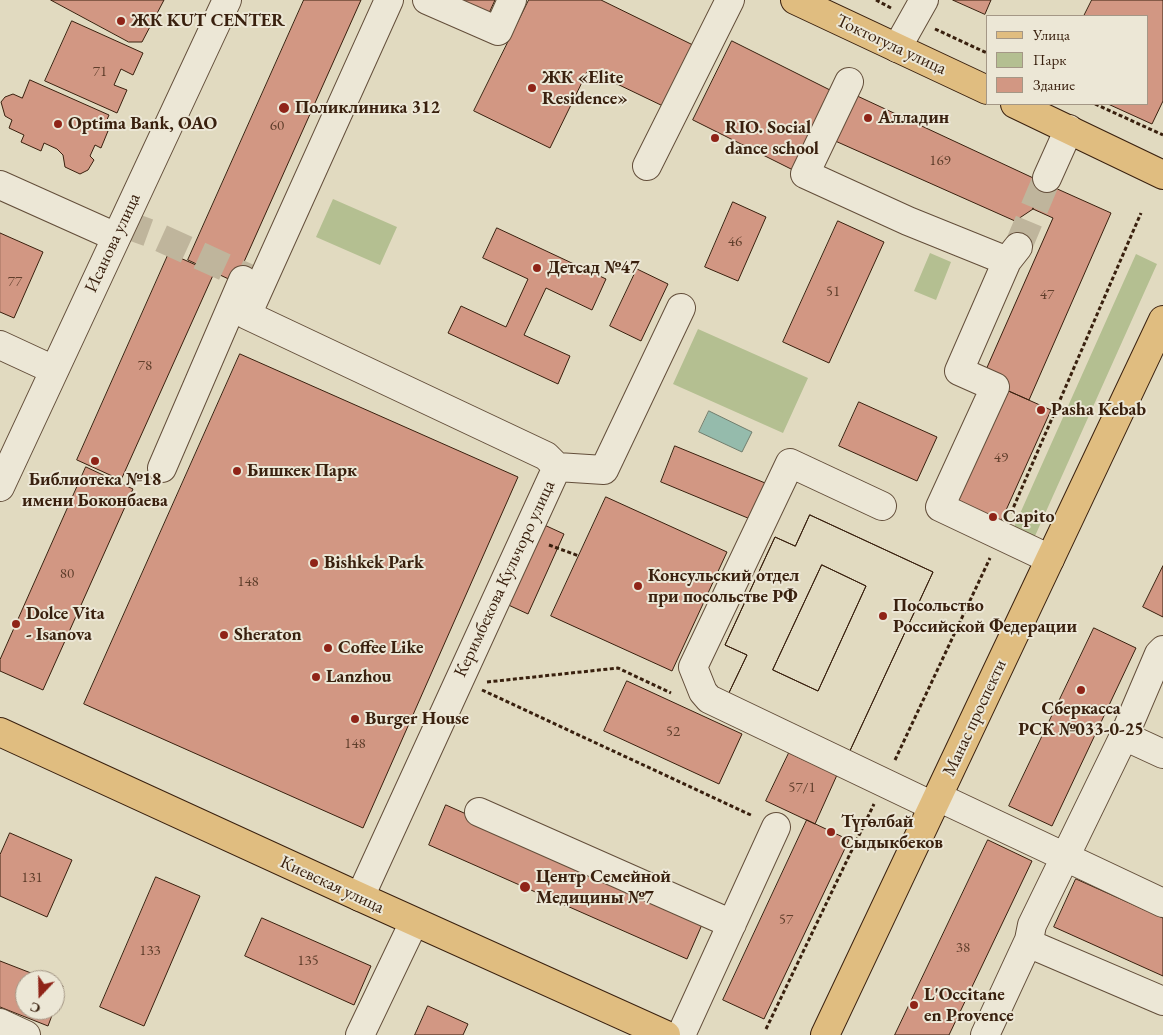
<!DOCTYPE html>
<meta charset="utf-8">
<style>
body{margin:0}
#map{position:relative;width:1163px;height:1035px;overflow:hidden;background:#e1dac0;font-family:"EB Garamond",serif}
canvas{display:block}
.legend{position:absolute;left:986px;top:15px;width:162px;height:90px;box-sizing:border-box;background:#ece7d6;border:1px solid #a49786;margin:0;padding:6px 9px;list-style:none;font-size:15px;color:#39200e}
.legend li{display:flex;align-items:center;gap:10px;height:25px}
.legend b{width:25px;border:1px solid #a49786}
.north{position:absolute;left:15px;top:970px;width:50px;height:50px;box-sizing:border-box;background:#ece7d6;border:1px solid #a49786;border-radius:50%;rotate:201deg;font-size:14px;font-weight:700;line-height:20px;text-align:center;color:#39200e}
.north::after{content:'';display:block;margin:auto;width:18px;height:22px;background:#8f2418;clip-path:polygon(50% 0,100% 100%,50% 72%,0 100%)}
</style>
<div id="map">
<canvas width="1163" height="1035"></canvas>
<ul class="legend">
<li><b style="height:6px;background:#e0bd80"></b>Улица</li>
<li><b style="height:14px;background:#b4bf91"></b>Парк</li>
<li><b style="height:14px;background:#d29783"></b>Здание</li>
</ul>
<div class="north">С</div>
</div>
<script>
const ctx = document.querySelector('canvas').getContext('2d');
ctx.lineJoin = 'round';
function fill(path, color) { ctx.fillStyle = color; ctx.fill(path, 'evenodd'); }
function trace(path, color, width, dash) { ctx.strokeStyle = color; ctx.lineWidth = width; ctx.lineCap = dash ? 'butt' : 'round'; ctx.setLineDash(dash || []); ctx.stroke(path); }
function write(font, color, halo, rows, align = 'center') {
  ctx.font = font + ' "EB Garamond",serif'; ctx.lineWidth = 4; ctx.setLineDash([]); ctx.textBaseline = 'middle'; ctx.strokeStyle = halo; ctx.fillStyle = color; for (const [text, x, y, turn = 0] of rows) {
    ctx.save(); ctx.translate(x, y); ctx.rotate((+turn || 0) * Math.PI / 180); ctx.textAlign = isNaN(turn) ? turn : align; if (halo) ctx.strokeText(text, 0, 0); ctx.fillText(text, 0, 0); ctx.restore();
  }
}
fill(new Path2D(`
 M333 199 397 227 380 265 316 237Z
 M930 253 951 262 936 300 914 291Z
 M1136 254 1157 264 1035 536 1014 527Z
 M698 329 808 378 783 433 673 384Z`), '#b4bf91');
const water = new Path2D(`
 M709 411 752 432 742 452 699 432Z`);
fill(water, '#95bbac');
trace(water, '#707d6d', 1);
const building = new Path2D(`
 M51 0H164L142 42H129Z
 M304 0H361L235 282 188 260Z
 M435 0H495L485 22Z
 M529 0H601L695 46 665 107 588 70 550 148 474 111Z
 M953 0H991L985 14Z
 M1092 0H1163V101L1152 124 1108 104H1147V16H1084Z
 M72 21 143 53 133 75 121 69 114 85 127 90 117 113 45 81Z
 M732 41 840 95 801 174 693 120Z
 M30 80 109 115 103 129 108 131 101 148 95 145 90 156 94 160 88 170 80 174 65 167 63 155 57 149 44 143 41 151 21 142 24 135 9 128 12 120 5 116 1 102 5 97 13 94 22 98Z
 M853 94 1044 183 1033 209 1015 221 833 140Z
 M1044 183 1111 213 1029 400 1004 389 985 372 1053 218 1033 209Z
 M733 202 766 217 738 281 705 267Z
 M838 221 884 242 829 363 783 342Z
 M497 228 606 279 592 310 546 288 524 335 570 356 558 384 448 333 461 306 506 327 528 279 483 258Z
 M0 233 43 252 14 318 0 312Z
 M169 253 214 273 121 480 77 460Z
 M637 269 668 284 641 341 610 326Z
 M240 354 518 477 363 828 84 704Z
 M1004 389 1051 410 998 528 951 506Z
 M859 402 937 437 917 481 839 446Z
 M675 446 770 485 755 521 661 482Z
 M86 467 133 489 43 690 0 671V660Z
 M606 497 727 552 672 671 551 616Z
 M810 515 933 572 848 755 726 699 747 655 725 645 775 537 795 546ZM822 565 866 586 818 691 773 670Z
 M810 515 933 572 848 755 726 699 747 655 725 645 775 537 795 546ZM822 565 866 586 818 691 773 670Z
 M540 523 564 534 528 614 504 603Z
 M1163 566V617L1143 607Z
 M1094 628 1136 648 1052 826 1009 806Z
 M627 681 742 734 719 784 604 731Z
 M789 753 837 775 815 824 766 801Z
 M446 805 704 920 687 959 429 845Z
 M807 820 849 840 764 1019 723 1000Z
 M10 833 72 860 47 917 0 896V855Z
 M988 840 1032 861 949 1035H895Z
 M156 877 200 896 144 1026 100 1007Z
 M1076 879 1163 918V976L1054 927Z
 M262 918 371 966 354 1005 245 956Z
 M0 961 49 980H25V1010H54L48 1026 0 1007Z
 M55 982 63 986 55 1007Z
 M428 1006 468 1024 463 1035H415Z`);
fill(building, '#d29783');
trace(building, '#39200e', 1);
trace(new Path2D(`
 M122 223 152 234 262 284
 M1018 247 1047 178`), '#bfb59c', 28, [28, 14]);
const minor = new Path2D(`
 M389 0 247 315 546 456 557 467
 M427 0 498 31 512 0
 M897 48 924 0
 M849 82 805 174 908 221 1007 261
 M647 166 730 0
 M1047 178 1069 129
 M0 185 116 237
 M1018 247 1007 261 959 371 995 387 940 507 1050 559
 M0 345 54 370
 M162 468 243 280
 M0 487 227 0
 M882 506 790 463 693 667 703 692 709 699 933 806
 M1163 650 1159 654 1124 736 1163 754
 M1124 736 1032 925 1029 940 1037 947 1163 1001
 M938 797 1163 903
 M479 812 732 924
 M360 897 557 467 604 470 681 308
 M0 1023 26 1035
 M360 1035 414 922
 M681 1035 776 827
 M985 1035 1029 940`);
const major = new Path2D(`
 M795 0 987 90
 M1015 104 1163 175
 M0 732 360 897 666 1035
 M825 1035 1163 320`);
trace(minor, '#634e3a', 30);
trace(major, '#39200e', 30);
trace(new Path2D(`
 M876 0 891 8
 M935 29 987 53
 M1095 104 1163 135
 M1011 513 1141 213
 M549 545 579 556
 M487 682 618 668 671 693
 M482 690 753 816
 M895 760 990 558
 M766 1029 874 804`), '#39200e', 3, [4, 2.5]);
trace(minor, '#ece7d6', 28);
trace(major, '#e0bd80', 28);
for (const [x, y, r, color] of [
 [121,21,5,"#8f2418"],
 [532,88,5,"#8f2418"],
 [284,108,6,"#8f2418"],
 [868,118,5,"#8f2418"],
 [58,124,5,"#8f2418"],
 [715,138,5,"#8f2418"],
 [537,268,5,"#8f2418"],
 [1041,410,5,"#8f2418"],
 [95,461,5,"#8f2418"],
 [237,471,5,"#8f2418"],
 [993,517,5,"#8f2418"],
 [314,563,5,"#8f2418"],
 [638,586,5,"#8f2418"],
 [883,616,5,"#8f2418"],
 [16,624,5,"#8f2418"],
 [224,635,5,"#8f2418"],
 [328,648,5,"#8f2418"],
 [316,677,5,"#8f2418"],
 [1081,690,5,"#8f2418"],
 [355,719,5,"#8f2418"],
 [831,832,5,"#8f2418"],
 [525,887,6,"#8f2418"],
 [914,1005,5,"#8f2418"]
]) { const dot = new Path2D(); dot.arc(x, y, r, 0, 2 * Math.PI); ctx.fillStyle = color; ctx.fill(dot); trace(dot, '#ece7d6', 2); }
write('15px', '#5f3e2b', null, [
 ["71",100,72],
 ["60",277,126],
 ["169",940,161],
 ["46",735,242],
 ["77",15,282],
 ["51",833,292],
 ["47",1047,295],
 ["78",145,366],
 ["49",1001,458],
 ["80",67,574],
 ["148",248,582],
 ["52",673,732],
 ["148",355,744],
 ["57/1",802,788],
 ["131",32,878],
 ["57",786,920],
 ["38",963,948],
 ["133",150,951],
 ["135",308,961]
]);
write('bold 18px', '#39200e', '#ece7d6', [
 ["ЖК KUT CENTER",131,21],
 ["ЖК «Elite",542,78],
 ["Residence»",542,99],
 ["Поликлиника 312",295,108],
 ["Алладин",878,118],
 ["Optima Bank, ОАО",68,124],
 ["RIO. Social",725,128],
 ["dance school",725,149],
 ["Детсад №47",547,268],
 ["Pasha Kebab",1051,410],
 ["Бишкек Парк",247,471],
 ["Библиотека №18",95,480,"center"],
 ["имени Боконбаева",95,501,"center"],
 ["Capito",1003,517],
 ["Bishkek Park",324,563],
 ["Консульский отдел",648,576],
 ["при посольстве РФ",648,597],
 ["Посольство",893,606],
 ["Российской Федерации",893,627],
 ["Dolce Vita",26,614],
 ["- Isanova",26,635],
 ["Sheraton",234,635],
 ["Coffee Like",338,648],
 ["Lanzhou",326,677],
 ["Сберкасса",1081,709,"center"],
 ["РСК №033-0-25",1081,730,"center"],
 ["Burger House",365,719],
 ["Түгөлбай",841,822],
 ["Сыдыкбеков",841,843],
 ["Центр Семейной",536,877],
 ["Медицины №7",536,898],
 ["L'Occitane",924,995],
 ["en Provence",924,1016]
], 'left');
write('18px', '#39200e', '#ece7d6', [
 ["Токтогула улица",891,45,25],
 ["Исанова улица",113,243,-65],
 ["Керимбекова Кульчоро улица",505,579,-65],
 ["Манас проспекти",975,718,-65],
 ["Киевская улица",332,885,25]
]);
</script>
